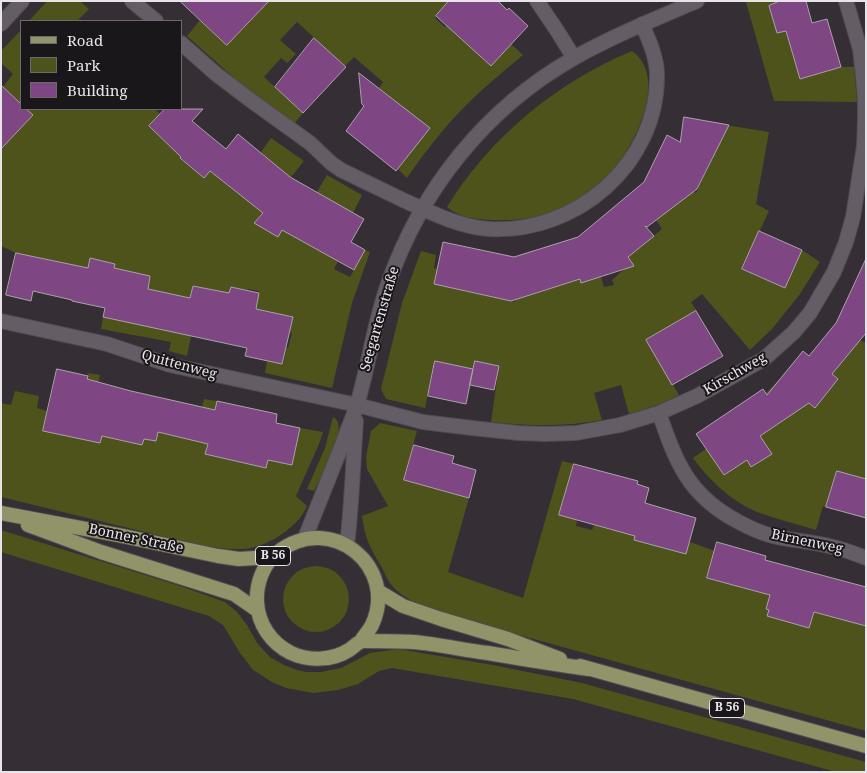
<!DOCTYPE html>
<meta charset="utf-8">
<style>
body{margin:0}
#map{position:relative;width:867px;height:773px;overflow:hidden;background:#352e35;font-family:"Noto Serif",serif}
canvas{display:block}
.frame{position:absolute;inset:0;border:2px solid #e9e4e9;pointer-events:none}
.legend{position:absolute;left:20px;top:20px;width:162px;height:90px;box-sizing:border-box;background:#1a171a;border:1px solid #6d696d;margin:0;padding:6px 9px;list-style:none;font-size:15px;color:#e9e4e9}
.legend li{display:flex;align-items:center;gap:10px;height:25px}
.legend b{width:25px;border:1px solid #6d696d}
</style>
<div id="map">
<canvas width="867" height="773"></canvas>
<div class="frame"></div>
<ul class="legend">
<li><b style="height:6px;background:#919468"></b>Road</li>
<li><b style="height:14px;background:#4d531a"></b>Park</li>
<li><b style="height:14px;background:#7e4682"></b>Building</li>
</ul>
</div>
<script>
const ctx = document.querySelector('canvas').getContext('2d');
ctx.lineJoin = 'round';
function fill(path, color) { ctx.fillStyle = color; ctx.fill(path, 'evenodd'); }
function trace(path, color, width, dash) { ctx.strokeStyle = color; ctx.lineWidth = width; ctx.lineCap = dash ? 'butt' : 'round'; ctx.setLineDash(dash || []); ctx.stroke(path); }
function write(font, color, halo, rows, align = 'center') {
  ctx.font = font + ' "Noto Serif",serif'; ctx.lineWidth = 4; ctx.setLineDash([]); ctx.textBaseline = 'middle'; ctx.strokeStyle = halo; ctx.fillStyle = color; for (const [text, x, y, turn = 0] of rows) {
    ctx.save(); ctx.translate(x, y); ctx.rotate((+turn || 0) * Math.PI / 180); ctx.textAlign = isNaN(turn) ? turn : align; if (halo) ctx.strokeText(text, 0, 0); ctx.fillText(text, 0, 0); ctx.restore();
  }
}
fill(new Path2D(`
 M47 1H80L89 9 77 21H29Z
 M252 1H449L435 18 445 27 451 21 482 47 477 54 491 66 511 44 523 55C509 67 495 78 482 90 453 116 429 146 407 178L398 169 429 128 379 88 383 82 354 57 345 66 297 22 280 40 296 54 287 63 281 58 264 77 303 113 294 124 250 92 187 36 200 20 227 45 261 10Z
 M747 1H780L769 6 777 33 786 31 800 79 841 67H854L857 102 774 101 746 2Z
 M21 30V104L3 87 13 74 1 63V51Z
 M632 51C669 77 635 147 610 173 601 183 589 192 578 199 553 216 519 222 490 220 475 219 458 217 447 207 489 138 557 82 632 51Z
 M26 109H155L160 114 149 127 182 156 180 159 204 178 210 171 245 199 273 163 261 152 271 138 304 161 254 223 282 229 338 261 334 269 350 277 365 250 370 252 352 303 332 388 265 373 267 361 283 364 286 348H288L292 333 290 332 293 317 256 309 259 291 248 289 247 290 231 287 227 305 211 289 193 286 190 298 183 297 191 336 187 356 169 351 171 342 101 329 103 317 140 324 150 276 114 268V264L90 258 88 268 16 253 1 246V139L32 115Z
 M714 123 769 132 756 204 769 211 742 269 784 288 802 250 820 262 800 294 772 329 750 350 702 294 691 302 697 311 647 340 679 395 660 404 629 414 621 385 594 393 602 420C565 427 528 426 491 422L499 366 476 361 473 369 435 361 425 408 386 399 381 389 402 303 421 251 436 255 434 268 437 269 434 284 515 302 514 264 534 294 580 279 601 277 604 287 614 285 612 280 632 262 628 257 662 229 656 220 665 213 678 184 696 193 713 158Z
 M327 175 362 195 353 213 317 192Z
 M834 328 866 343V479L860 478 851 514 843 512 853 476 837 471 826 507 823 506 816 530C797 524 776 519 757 512 731 501 709 480 693 458L707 448 724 475 747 460 752 467 771 454 760 436 787 418 766 393 779 380 815 408 838 379 832 374 848 355Z
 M88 373 100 375 89 426 142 445 144 439 156 441 165 398 172 400 165 434 185 438 192 404 202 407 204 399 217 401 205 454 266 468 268 460 292 465 300 428 323 432 319 444 296 496 307 506C304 512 301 518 296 522 285 534 267 545 251 548 225 553 179 540 153 534 102 522 52 509 1 497V403L11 405 15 391 39 396 37 408 47 411V413L67 417 78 418Z
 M333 417C336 419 337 420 338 423 343 439 322 476 314 491L307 489 325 448Z
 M380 423 417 431 404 480 469 498 448 572 523 598 562 461 574 464 560 515 577 520 576 526 592 530 594 525 611 530 622 492 642 511 635 540 686 554 690 542 715 551 707 578 756 591 760 576 787 614 785 621 809 628 814 612 866 626V731L476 623C450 615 405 605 390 583 386 578 384 571 381 566 370 548 365 538 362 516L388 506 367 469 366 457 371 431Z
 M1 530 180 586 225 602 237 612 247 625 257 643 270 657 284 665 297 670 306 672H321L341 668 370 653 398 649 422 653 493 665 582 683 866 762V772H836L573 699 392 668 379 671 358 684 338 690 313 693 286 688 272 682 253 670 240 653 223 625 209 616 1 552Z
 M283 599a33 33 0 1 1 66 0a33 33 0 1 1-66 0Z`), '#4d531a');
const building = new Path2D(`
 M180 1H269L227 45Z
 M449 1H498L507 10 509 8 528 26 491 66 436 16Z
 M780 1H806L812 23 827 19 841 67 800 79 786 31 777 33 769 6Z
 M314 38 346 67 303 113 275 87Z
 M359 73 430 128 396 171 346 131 364 106 362 104Z
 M1 85 21 104V109H26L33 115 1 149Z
 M165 109H203L192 121 226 149 238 134 290 177 364 219 351 242 365 250 354 270 282 230 278 237 254 223 263 213 210 171 204 178 180 158 181 157 149 126Z
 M684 117 729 125 697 189 647 227 645 226 654 236 628 257 634 266 581 283 580 279 511 301 434 284 443 242 514 257 578 237 644 182 667 135 680 142Z
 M759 231 802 250 785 288 742 269Z
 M16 253 88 268 90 258 115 264 114 268 150 276 148 289 190 298 193 286 229 293 231 287 259 293 256 309 293 317 282 364 245 356 247 348 103 317 105 308 72 301V300L33 291 31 301 6 295Z
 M866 259V333L832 374 838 379 815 408 809 403 760 436 772 454 751 467 747 460 724 475 696 434 763 389 767 395 803 351 809 356 836 323Z
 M696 311 723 356 672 385 646 340Z
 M435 361 473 369 466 404 428 396Z
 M475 361 499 366 494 390 470 385Z
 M57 369 88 376 87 379 131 391 215 410 217 401 277 414 276 423 300 428 292 465 268 460 266 468 205 454 208 444 158 432 156 441 144 439 142 445 102 436 100 443 43 431Z
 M414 445 454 456 452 463 476 470 469 498 404 480Z
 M574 464 638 481 637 484 649 488 645 503 696 518 686 554 634 540 635 536 559 515Z
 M837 471 866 479V518L826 507Z
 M717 542 766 556 765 560 866 587V626L814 612 809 628 767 616 769 610 766 609 770 595 707 578Z`);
fill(building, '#7e4682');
trace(building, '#aba2ab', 1);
const minor = new Path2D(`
 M132 1 156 21
 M537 1 558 32 574 58
 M1 24 22 1
 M181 43 216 74 253 102 310 143 331 163 341 170C362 180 382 190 403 200 430 212 459 227 489 229 576 234 658 164 657 75 657 58 649 40 642 24
 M1 321 107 344 170 365 357 405 423 422 472 428 519 433 545 434 576 433 620 425 659 413 697 396 764 359 794 332 810 313 834 272 846 242 853 217 864 146 865 121V101L863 76 860 49 846 1
 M659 413C676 462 688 495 737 521 748 527 760 533 773 536 792 541 813 541 833 547 844 549 855 554 866 558
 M305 538C318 505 331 473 344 440 348 428 353 417 357 405 369 365 374 323 388 284 421 189 486 108 574 58 613 36 655 19 697 1
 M347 545C352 504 353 462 356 421`);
const primary = new Path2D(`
 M1 513 123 536 218 556 239 559 272 557
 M28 525 101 552 234 594 257 610
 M378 591 403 606 441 619 508 639 560 659
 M361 641C364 636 369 631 372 625 399 567 331 511 278 552 263 564 256 584 257 602 258 624 271 643 291 653 308 661 332 661 349 650 354 647 358 641 364 641 380 641 397 641 413 642 438 644 463 650 488 653 522 659 555 664 589 669
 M580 666 866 746`);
trace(minor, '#514c52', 16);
trace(primary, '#514c52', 16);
trace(minor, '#655d66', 14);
trace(primary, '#919468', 14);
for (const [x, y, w] of [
 [273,556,35],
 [727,708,35]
]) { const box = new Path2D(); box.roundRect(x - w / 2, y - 9.5, w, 19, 4); ctx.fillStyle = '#1a171a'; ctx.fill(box); trace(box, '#e9e4e9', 1); }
write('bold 12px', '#e9e4e9', null, [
 ["B 56",273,556],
 ["B 56",727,708]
]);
write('14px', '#e9e4e9', '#1a171a', [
 ["Seegartenstraße",380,319,-74],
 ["Quittenweg",179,365,15],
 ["Kirschweg",735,374,-30],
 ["Bonner Straße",136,539,12],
 ["Birnenweg",807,542,12]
]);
</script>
